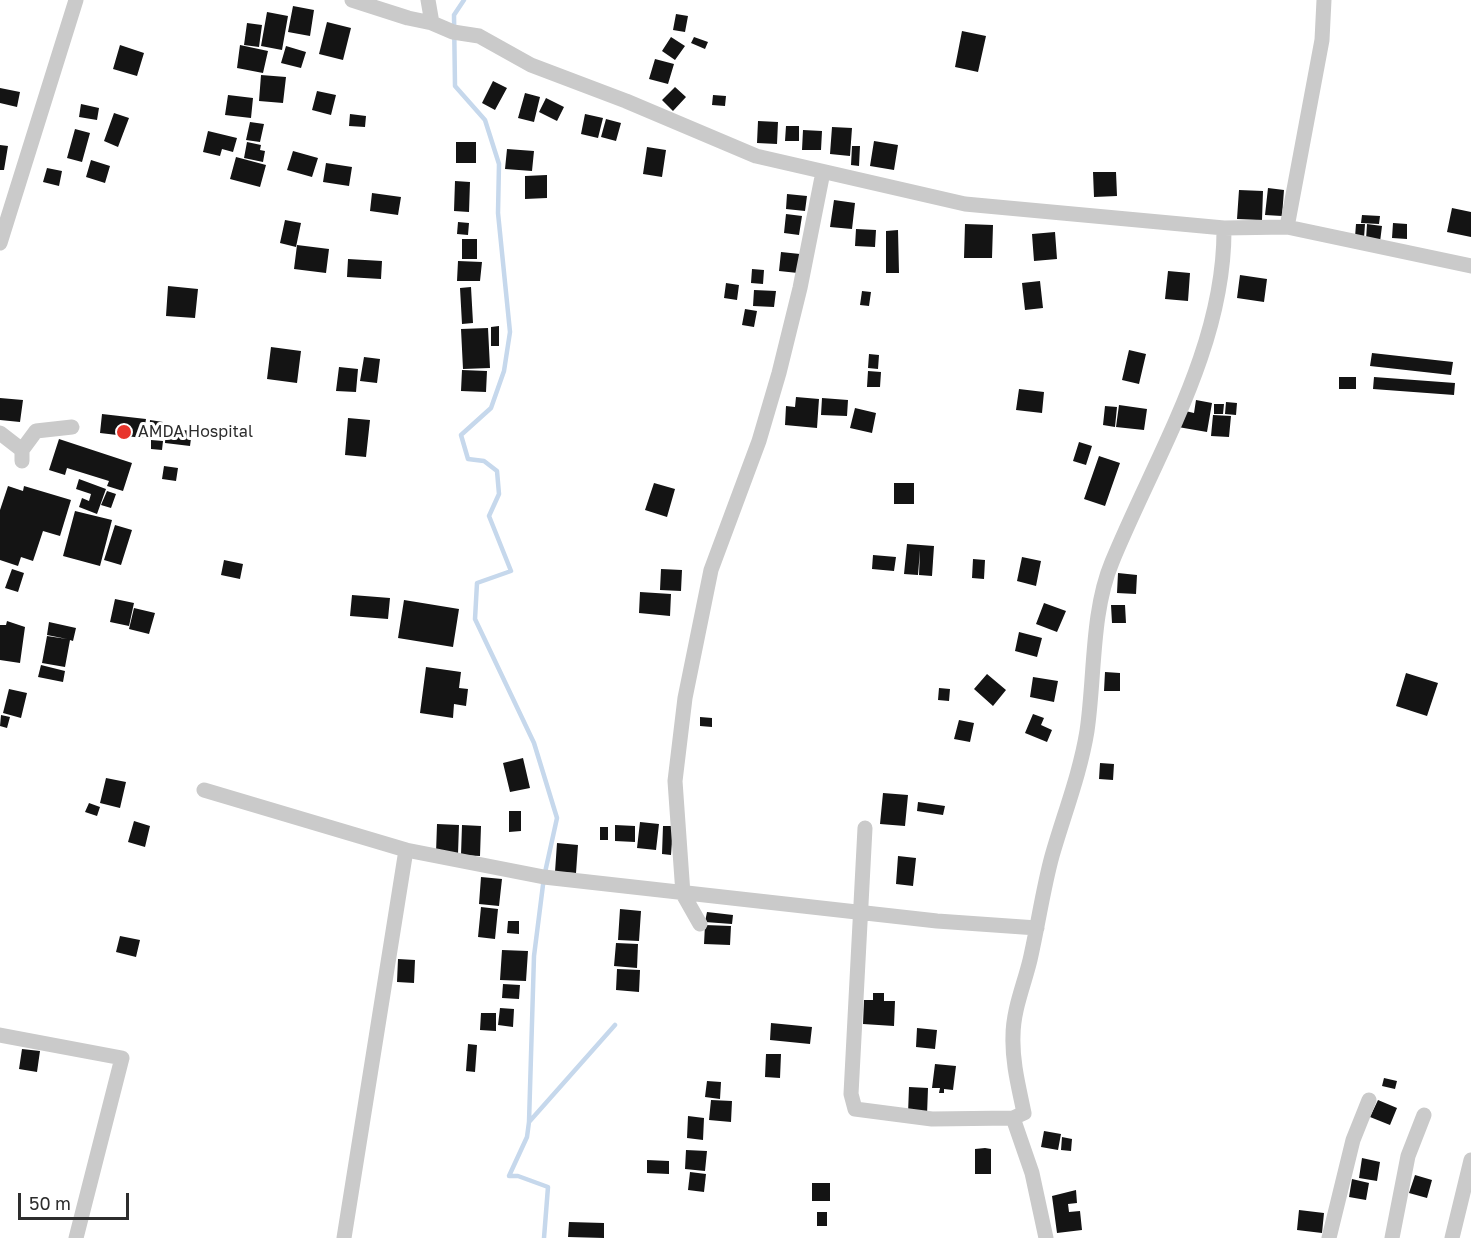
<!DOCTYPE html>
<style>
body{margin:0}
#map{position:relative;width:1471px;height:1238px;overflow:hidden;background:#fff;font-family:"Golos Text",sans-serif}
canvas{display:block}
.scale{position:absolute;left:18px;top:1193px;width:111px;height:27px;box-sizing:border-box;border:3px solid #2d2d2d;border-top:0;padding-left:8px;font-size:18px;line-height:21px;white-space:nowrap;color:#2d2d2d;-webkit-text-stroke:4px #fff;paint-order:stroke}
</style>
<div id="map">
<canvas width="1471" height="1238"></canvas>
<div class="scale">50 m</div>
</div>
<script>
const ctx = document.querySelector('canvas').getContext('2d');
ctx.lineJoin = 'round';
function trace(path, color, width, dash) { ctx.strokeStyle = color; ctx.lineWidth = width; ctx.lineCap = dash ? 'butt' : 'round'; ctx.setLineDash(dash || []); ctx.stroke(path); }
function fill(path, color) { ctx.fillStyle = color; ctx.fill(path, 'evenodd'); }
function write(font, color, halo, rows, align = 'center') {
  ctx.font = font + ' "Golos Text",sans-serif'; ctx.lineWidth = 6; ctx.setLineDash([]); ctx.textBaseline = 'middle'; ctx.strokeStyle = halo; ctx.fillStyle = color; for (const [text, x, y, turn = 0] of rows) {
    ctx.save(); ctx.translate(x, y); ctx.rotate((+turn || 0) * Math.PI / 180); ctx.textAlign = isNaN(turn) ? turn : align; if (halo) ctx.strokeText(text, 0, 0); ctx.fillText(text, 0, 0); ctx.restore();
  }
}
trace(new Path2D(`
 M464 0 454 15 455 86 485 120 499 164 498 213 510 332 504 371 491 408 461 435 468 459 484 461 497 471 499 494 489 516 511 571 477 583 475 619 534 743 557 818 544 877 534 956 529 1122
 M544 1238 548 1187 518 1176H509L527 1137 529 1122 615 1025`), '#c6d8ec', 4.5);
fill(new Path2D(`
 M293 6 314 10 310 36 288 32Z
 M267 12 288 16 282 50 261 46Z
 M676 14 688 16 685 32 673 30Z
 M327 22 351 28 343 60 319 54Z
 M247 23 262 25 259 47 244 45Z
 M962 31 986 36 978 72 955 67Z
 M671 37 685 46 675 60 662 51Z
 M694 37 708 42 705 49 691 43Z
 M120 45 144 53 137 76 113 69Z
 M240 45 268 51 263 73 237 68Z
 M286 46 306 52 301 68 281 63Z
 M655 59 674 64 668 84 649 79Z
 M261 75 286 77 283 103 259 101Z
 M493 81 507 88 495 110 482 103Z
 M675 87 686 97 673 111 662 100Z
 M0 88 20 92 17 107 0 103Z
 M317 91 336 95 331 115 312 110Z
 M525 93 540 97 534 122 518 118Z
 M228 95 253 98 251 118 225 115Z
 M713 95 726 96 725 106 712 105Z
 M546 98 564 107 557 121 539 112Z
 M81 104 99 108 97 120 79 117Z
 M114 113 129 118 118 147 104 141Z
 M350 114 366 116 365 127 349 126Z
 M585 114 603 118 598 138 581 134Z
 M606 119 621 123 616 141 601 137Z
 M758 121 778 122 777 144 757 143Z
 M250 122 264 124 260 142 246 140Z
 M786 126H799V141H785Z
 M832 127 852 128 850 156 830 154Z
 M75 129 90 133 82 162 67 158Z
 M803 130 822 131 821 150H802Z
 M208 131 237 138 233 152 222 149 220 156 203 152Z
 M874 141 898 145 894 170 870 166Z
 M247 142 261 145 260 150 265 151 263 162 244 158Z
 M456 142H476V163H456Z
 M0 145 8 146 4 170H0Z
 M852 146H860L859 166 851 165Z
 M647 147 666 150 662 177 643 174Z
 M507 149 534 151 532 171 505 169Z
 M293 151 318 158 312 177 287 170Z
 M236 157 266 165 260 187 230 179Z
 M91 160 110 166 105 183 86 177Z
 M326 163 352 167 349 186 323 182Z
 M47 168 62 171 59 186 43 182Z
 M1093 172H1116L1117 196 1094 197Z
 M547 175V198L525 199V176Z
 M455 181 470 182 469 212 454 211Z
 M1268 188 1284 190 1282 216 1265 215Z
 M1239 190 1263 191 1262 220 1237 219Z
 M372 193 401 197 398 215 370 211Z
 M787 194 807 196 805 211 786 209Z
 M834 200 855 203 852 229 830 227Z
 M1452 208 1471 212V237L1447 232Z
 M786 214 802 216 799 235 784 233Z
 M1362 215 1380 216 1379 224 1361 223Z
 M285 220 301 223 296 247 280 243Z
 M458 222 469 223 468 235 457 234Z
 M1393 223 1407 224V239L1392 238Z
 M965 224 993 225 992 258H964Z
 M1356 224H1365L1364 238 1355 237Z
 M1367 224 1382 226 1380 242 1366 240Z
 M856 229 876 230 875 247 855 246Z
 M898 230 899 273H886V231Z
 M1055 232 1057 259 1034 261 1032 234Z
 M462 239H477V259H462Z
 M297 245 329 249 326 273 294 269Z
 M781 252 800 254 798 273 779 271Z
 M348 259 382 261 381 279 347 277Z
 M458 261 482 262 480 281H457Z
 M752 269 764 270 763 284 751 283Z
 M1168 271 1190 273 1188 301 1165 299Z
 M1240 275 1267 279 1264 302 1237 298Z
 M1040 281 1043 308 1025 310 1022 283Z
 M726 283 739 285 737 300 724 298Z
 M168 286 198 289 195 318 166 316Z
 M471 287 473 323 462 324 460 288Z
 M754 290 776 291 774 307 753 306Z
 M862 291 871 292 869 306 860 305Z
 M745 309 757 311 754 327 742 325Z
 M499 326V346H491V327Z
 M488 328 490 368 463 369 461 329Z
 M271 347 301 351 297 383 267 379Z
 M1129 350 1146 354 1139 384 1122 380Z
 M1372 353 1453 362 1451 375 1370 366Z
 M869 354 879 355 878 369 868 368Z
 M364 357 380 359 377 383 360 381Z
 M339 367 358 369 356 392 336 391Z
 M462 370 487 371 486 392 461 391Z
 M868 371 881 372 880 387H867Z
 M1339 377H1356V389H1339Z
 M1374 377 1455 383 1454 395 1373 389Z
 M1019 389 1044 392 1042 413 1016 410Z
 M796 397 819 399 817 428 785 425 786 406 795 407Z
 M0 398 23 400 20 422 0 420Z
 M822 398 848 400 847 416 821 415Z
 M1196 400 1212 403 1207 432 1178 427 1181 410 1194 413Z
 M1226 402 1237 403 1236 415 1225 414Z
 M1214 404H1224L1223 414H1214Z
 M1119 405 1147 409 1144 430 1116 427Z
 M1105 406 1117 407 1115 427 1103 425Z
 M855 408 876 413 872 433 850 428Z
 M102 414 146 419 143 438 100 433Z
 M1213 415 1231 416 1229 437 1211 436Z
 M348 418 370 420 366 457 345 455Z
 M150 420 163 422 161 437 149 436Z
 M166 428 192 431 190 446 165 443Z
 M59 439 132 463 123 491 107 486 109 481 67 468 65 475 49 470Z
 M151 440 163 441 162 450 151 449Z
 M1079 442 1092 446 1086 465 1073 461Z
 M1099 456 1120 463 1105 506 1084 499Z
 M164 466 178 468 176 481 162 479Z
 M79 479 106 489 97 514 79 507 82 498 89 501 91 494 76 489Z
 M654 483 675 489 667 517 645 510Z
 M894 483H914V504H894Z
 M8 486 23 491 24 486 71 500 60 536 43 531 33 561 21 557 18 566 0 560V510Z
 M107 491 116 494 111 508 101 505Z
 M75 511 112 520 100 566 63 556Z
 M115 525 132 530 121 565 104 560Z
 M907 544 934 546 932 576 919 575 920 550 918 575 904 574Z
 M873 555 896 557 894 571 872 569Z
 M1022 557 1041 561 1036 586 1017 581Z
 M973 559 985 560 984 579 972 578Z
 M224 560 243 564 240 579 221 575Z
 M12 569 24 573 18 592 5 588Z
 M661 569 682 570 681 591 660 590Z
 M1118 573 1137 575 1136 594 1117 593Z
 M640 592 671 594 670 616 639 613Z
 M352 595 390 598 388 619 350 616Z
 M115 599 134 603 129 626 110 622Z
 M404 600 459 609 453 647 398 638Z
 M1044 603 1066 611 1057 632 1036 624Z
 M1111 605H1125L1126 623H1112Z
 M134 608 155 613 149 634 129 629Z
 M7 621 25 627 20 663 0 660V625H6Z
 M49 622 76 628 73 641 70 640 65 667 42 663 47 636 67 639 47 635Z
 M1019 632 1042 638 1037 657 1015 651Z
 M41 665 65 671 63 682 38 677Z
 M426 667 461 672 459 688 468 689 466 706 454 704 453 718 420 713Z
 M1105 672 1120 673V691H1104Z
 M1406 673 1438 683 1427 716 1396 706Z
 M987 674 1006 690 993 706 974 689Z
 M1033 677 1058 681 1054 702 1030 697Z
 M939 688 950 689 949 701 938 700Z
 M9 689 27 693 21 718 3 713Z
 M1033 714 1044 718 1041 725 1052 730 1047 742 1025 733Z
 M1 715 10 717 7 728 0 726Z
 M700 717 712 718V727L700 726Z
 M959 720 974 723 970 742 954 739Z
 M523 758 530 788 510 792 503 763Z
 M1100 763 1114 764 1113 780 1099 779Z
 M106 778 126 782 120 808 100 803Z
 M883 793 908 795 905 826 880 824Z
 M918 802 945 806 943 815 917 811Z
 M89 803 100 807 97 816 85 812Z
 M509 811H521V831L509 832Z
 M134 821 150 826 145 847 128 842Z
 M640 822 659 824 656 850 637 848Z
 M437 824 459 825 458 854 436 853Z
 M462 825 481 826 480 856 461 855Z
 M615 825 635 826V842L615 841Z
 M663 826H673L671 855 662 854Z
 M600 827H608V840H600Z
 M557 843 578 845 576 873 555 872Z
 M898 856 916 858 913 886 896 884Z
 M481 877 502 879 499 906 479 904Z
 M481 907 498 909 495 939 478 937Z
 M620 909 641 911 639 941 618 940Z
 M707 912 733 915 732 924 705 922Z
 M508 921H519V934L507 933Z
 M705 925 731 926 730 945 704 944Z
 M120 936 140 940 136 957 116 952Z
 M616 943 638 944 637 968 614 966Z
 M502 950 528 951 526 981 500 980Z
 M398 959 415 960 414 983 397 982Z
 M617 969 640 970 639 992 616 990Z
 M503 984 520 985 519 999 502 998Z
 M873 993H884V1001H895L894 1026 863 1024 864 1000H873Z
 M500 1008 514 1009 513 1027 498 1025Z
 M481 1013H496V1031L480 1030Z
 M771 1023 812 1027 810 1044 770 1040Z
 M917 1028 937 1030 935 1049 916 1047Z
 M468 1044 477 1045 475 1072 466 1071Z
 M22 1049 40 1051 37 1072 19 1069Z
 M766 1054H781L780 1078 765 1077Z
 M935 1064 956 1066 953 1090 944 1089V1093H939L940 1088H932Z
 M1384 1078 1397 1081 1395 1089 1382 1086Z
 M707 1081 721 1082 720 1099 705 1097Z
 M909 1087 928 1088 927 1115 908 1114Z
 M711 1100 732 1101 731 1122 709 1120Z
 M1378 1100 1397 1108 1390 1125 1370 1117Z
 M688 1116 704 1118 703 1140 687 1138Z
 M1044 1131 1061 1134 1058 1150 1041 1147Z
 M1062 1137 1072 1139 1071 1151 1061 1150Z
 M985 1148 991 1149V1174H975V1149Z
 M686 1150 707 1151 705 1171 685 1169Z
 M1362 1158 1380 1162 1377 1181 1359 1178Z
 M647 1160 669 1161V1174L647 1173Z
 M690 1172 706 1174 704 1192 688 1190Z
 M1415 1175 1432 1180 1427 1198 1409 1193Z
 M1352 1179 1369 1183 1366 1200 1349 1197Z
 M812 1183H830V1201H812Z
 M1076 1190 1077 1203 1068 1204 1069 1212 1080 1211 1082 1230 1057 1233 1052 1196Z
 M1299 1210 1324 1213 1322 1233 1297 1230Z
 M817 1212H827V1226H817Z
 M569 1222 604 1223V1238L568 1237Z`), '#141414');
trace(new Path2D(`
 M352 0 408 18 432 23 453 32 479 36 531 65 626 101 756 156 965 204 1224 228 1287 227 1471 266
 M428 0 432 23
 M1287 227 1322 40 1324 0
 M0 243 76 0
 M0 433 22 450V461
 M22 450 36 431 72 427
 M204 790 406 850 344 1238
 M865 828 851 1094 855 1109 932 1119 1013 1118
 M406 850 544 877 937 921 1037 928
 M700 924 683 894 675 781 685 698 711 570 759 441 779 373 800 288 823 172
 M0 1035 122 1058 76 1238
 M1046 1238 1032 1173 1013 1118 1024 1113C1019 1088 1012 1062 1013 1036 1013 1010 1024 985 1030 960 1038 925 1043 889 1052 856 1064 814 1080 774 1087 731 1095 677 1091 612 1112 562 1156 455 1225 347 1224 228
 M1329 1238 1353 1140 1369 1100
 M1392 1238 1408 1156 1424 1115
 M1452 1238 1471 1160`), '#cacaca', 15);
for (const [x, y, r, color] of [
 [124,432,8,"#e8352c"]
]) { const dot = new Path2D(); dot.arc(x, y, r, 0, 2 * Math.PI); ctx.fillStyle = color; ctx.fill(dot); trace(dot, '#fff', 2); }
write('16px', '#2d2d2d', '#fff', [
 ["AMDA Hospital",138,432]
], 'left');
</script>
